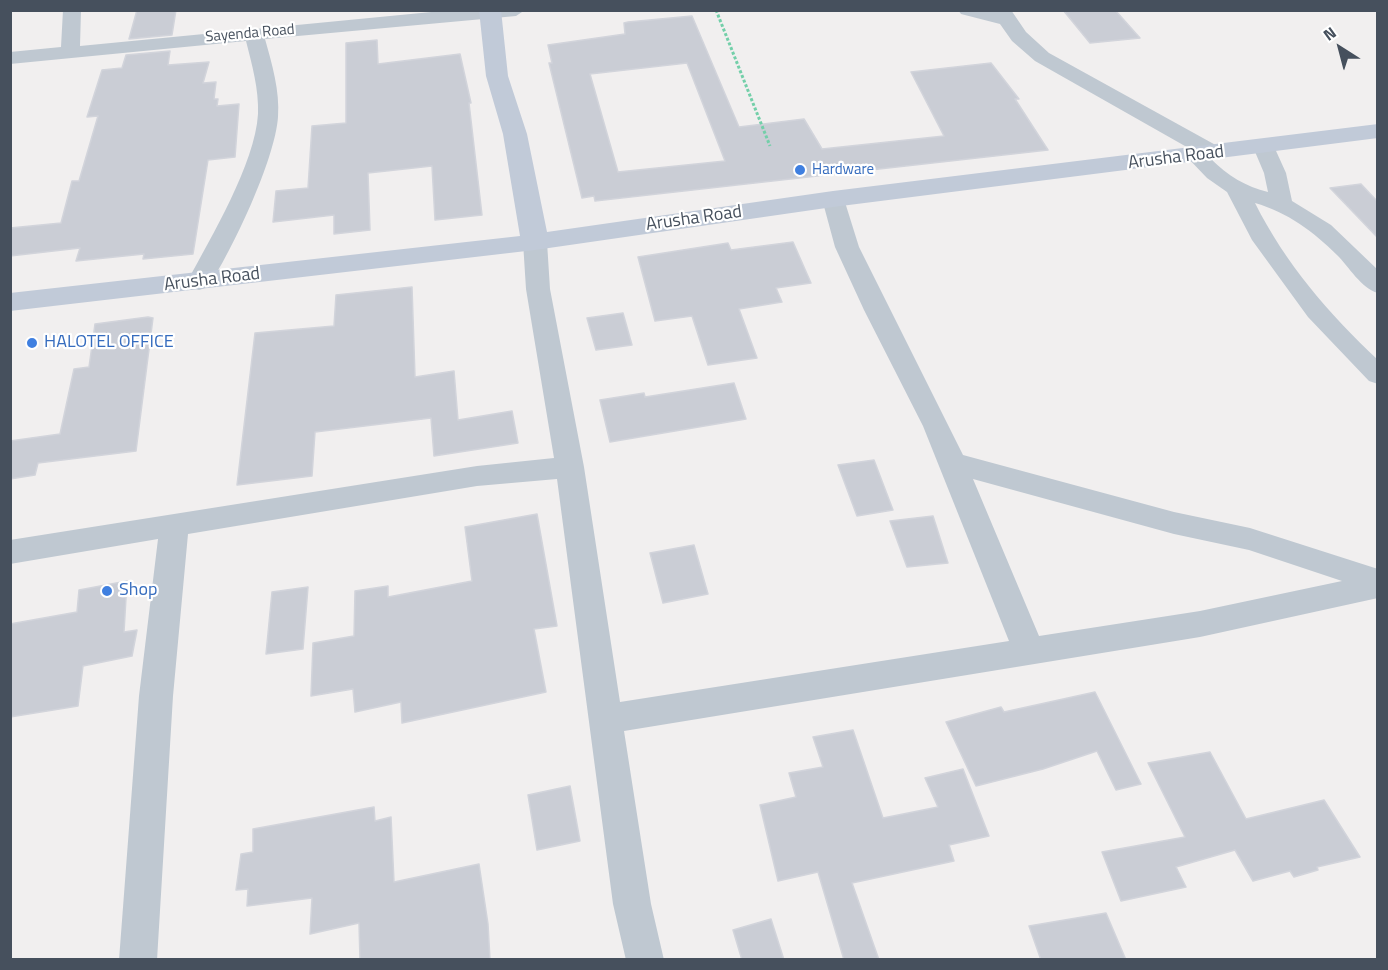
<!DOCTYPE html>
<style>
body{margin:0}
#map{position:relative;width:1388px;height:970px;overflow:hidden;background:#f1efef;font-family:"Titillium Web",sans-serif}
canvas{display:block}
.frame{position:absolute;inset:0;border:12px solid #46505d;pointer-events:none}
.north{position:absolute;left:1310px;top:18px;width:60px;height:60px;-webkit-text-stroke:4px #fff;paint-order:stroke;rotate:324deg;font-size:16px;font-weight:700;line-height:24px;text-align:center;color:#46505d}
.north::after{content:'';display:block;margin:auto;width:21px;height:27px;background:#46505d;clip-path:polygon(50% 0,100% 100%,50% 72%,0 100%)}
</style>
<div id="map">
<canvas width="1388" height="970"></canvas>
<div class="frame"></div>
<div class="north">N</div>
</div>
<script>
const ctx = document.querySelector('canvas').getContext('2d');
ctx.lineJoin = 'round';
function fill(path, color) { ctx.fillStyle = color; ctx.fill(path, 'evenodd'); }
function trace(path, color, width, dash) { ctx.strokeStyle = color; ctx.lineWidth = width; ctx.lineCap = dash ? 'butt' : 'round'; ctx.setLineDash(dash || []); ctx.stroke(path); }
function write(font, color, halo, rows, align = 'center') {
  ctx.font = font + ' "Titillium Web",sans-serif'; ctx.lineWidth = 4.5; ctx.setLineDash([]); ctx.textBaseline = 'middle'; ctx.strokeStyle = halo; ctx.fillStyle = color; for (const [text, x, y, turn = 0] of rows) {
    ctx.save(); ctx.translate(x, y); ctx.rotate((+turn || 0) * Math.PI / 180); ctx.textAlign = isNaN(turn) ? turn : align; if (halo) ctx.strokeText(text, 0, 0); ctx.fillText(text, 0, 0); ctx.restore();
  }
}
const building = new Path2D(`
 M137 10H176L172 35 129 39Z
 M1063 10H1115L1140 38 1090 43Z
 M692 16 739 127 804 119 822 149 944 136 911 72 991 63 1019 99H1015L1048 150 595 201 594 196 582 198 549 63H552L548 45 625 34 624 23 628 22ZM687 63 725 161 618 172 590 74Z
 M377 40 378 64 460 54 471 103H469L482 215 435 220 432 166 368 173 370 230 334 234V215L273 222 276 191 308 188 312 126 346 123V43Z
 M170 51 168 65 209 62 203 83 216 82 214 99H218L217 106 239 104 235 157 208 160 193 254 143 259 144 254 76 261 80 248 10 256V228L61 223 72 181H79L98 116 87 117 102 70 122 68 126 55Z
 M1361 184 1377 201V237L1330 188Z
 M793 242 811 283 776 288 782 302 739 309 757 358 708 365 692 316 655 321 638 257 728 243 731 250Z
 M412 287 415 377 454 371 458 420 512 411 518 443 434 456 431 418 315 432 312 476 237 485 255 333 334 326 336 295Z
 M623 313 632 345 596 350 587 318Z
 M148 317 153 318 136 451 38 463 35 475 10 479V441L60 434 74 369 89 367 95 324Z
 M734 383 746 419 610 442 600 400 644 393 645 397Z
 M874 460 893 510 857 516 838 465Z
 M537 514 557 626 534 629 546 692 402 723 401 702 355 712 353 689 311 696 313 643 354 636 355 591 388 586V597L472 581 465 527Z
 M933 516 948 563 907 567 890 521Z
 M694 545 708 594 663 603 650 553Z
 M127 581 124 632 137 630 132 656 83 666 78 706 10 717V624L77 612 79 590Z
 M308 587 303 649 266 654 272 592Z
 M1095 692 1141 784 1116 790 1097 751 1043 769 976 786 946 722 1001 707 1004 712Z
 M853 730 883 818 938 807 925 778 963 769 989 836 949 845 954 861 852 883 879 960H844L818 872 778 881 760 805 796 797 789 773 823 767 813 737Z
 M1210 752 1246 819 1324 800 1360 857 1317 867 1318 870 1294 877 1290 871 1253 881 1235 850 1176 867 1186 887 1121 901 1102 852 1185 837 1148 763Z
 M570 786 580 841 537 850 528 795Z
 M374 807 375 821 391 817 394 882 479 864 488 924 490 960H360L359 923 310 934 312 898 247 906 248 889 236 890 241 854 253 852V829Z
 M1106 913 1126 960H1041L1029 926Z
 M771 919 784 960H742L733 930Z`);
fill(building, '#cacdd5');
trace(building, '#d2d4db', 1.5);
trace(new Path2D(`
 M716 10 770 146`), '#73cfa9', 3, [3, 2]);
fill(new Path2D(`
 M63 10H81L80 46 452 10H525L516 16 265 39C272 64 280 91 278 117 275 160 232 251 208 287L199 290 190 287 187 282C211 237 255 164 258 114 259 89 252 65 246 41L10 64V52L61 47Z
 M958 10H1011L1026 32 1049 53 1221 148 1224 153 1221 158 1211 159C1227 175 1246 187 1268 192L1264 173 1253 147 1256 142H1272L1286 173 1292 201 1331 225 1378 270V293C1361 288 1349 267 1337 255 1314 232 1287 212 1255 203 1285 263 1329 314 1378 360V384L1369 381 1308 317 1252 240 1227 192 1207 178 1185 155 1192 150 1035 61 1012 41 1000 24 961 14Z
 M833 192 841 194 844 199 859 247 963 455 1174 512 1250 528 1378 569V598L1200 637 624 731 651 904 664 960H626L613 904 557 479 477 486 188 534 173 696 157 960H119L139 696 158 539 10 564V540L477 466 554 458 526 289 523 242 527 237H543L547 242 550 289 584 467 620 702 1009 641 923 426 864 310 835 247 822 199 825 194ZM973 479 1174 534 1249 550 1342 581 1200 611 1039 636Z`), '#bfc8d1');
fill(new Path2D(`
 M479 10H501L508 76 527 134 547 232 833 191 1378 124V138L833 207 535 250 10 311V293L520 236 503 134 486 76Z`), '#c1cad8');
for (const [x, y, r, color] of [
 [800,170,6,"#3f7fe0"],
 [32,343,6,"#3f7fe0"],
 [107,591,6,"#3f7fe0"]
]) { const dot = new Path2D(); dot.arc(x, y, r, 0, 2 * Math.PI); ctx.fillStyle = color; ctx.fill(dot); trace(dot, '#fff', 2); }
write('15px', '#46505d', '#fff', [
 ["Sayenda Road",250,34,-5]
]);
write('15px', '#366cbe', '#fff', [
 ["Hardware",812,170]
], 'left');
write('18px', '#46505d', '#fff', [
 ["Arusha Road",1176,158,-7],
 ["Arusha Road",694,219,-8],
 ["Arusha Road",212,280,-7]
]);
write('18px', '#366cbe', '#fff', [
 ["HALOTEL OFFICE",44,343],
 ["Shop",119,591]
], 'left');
</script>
